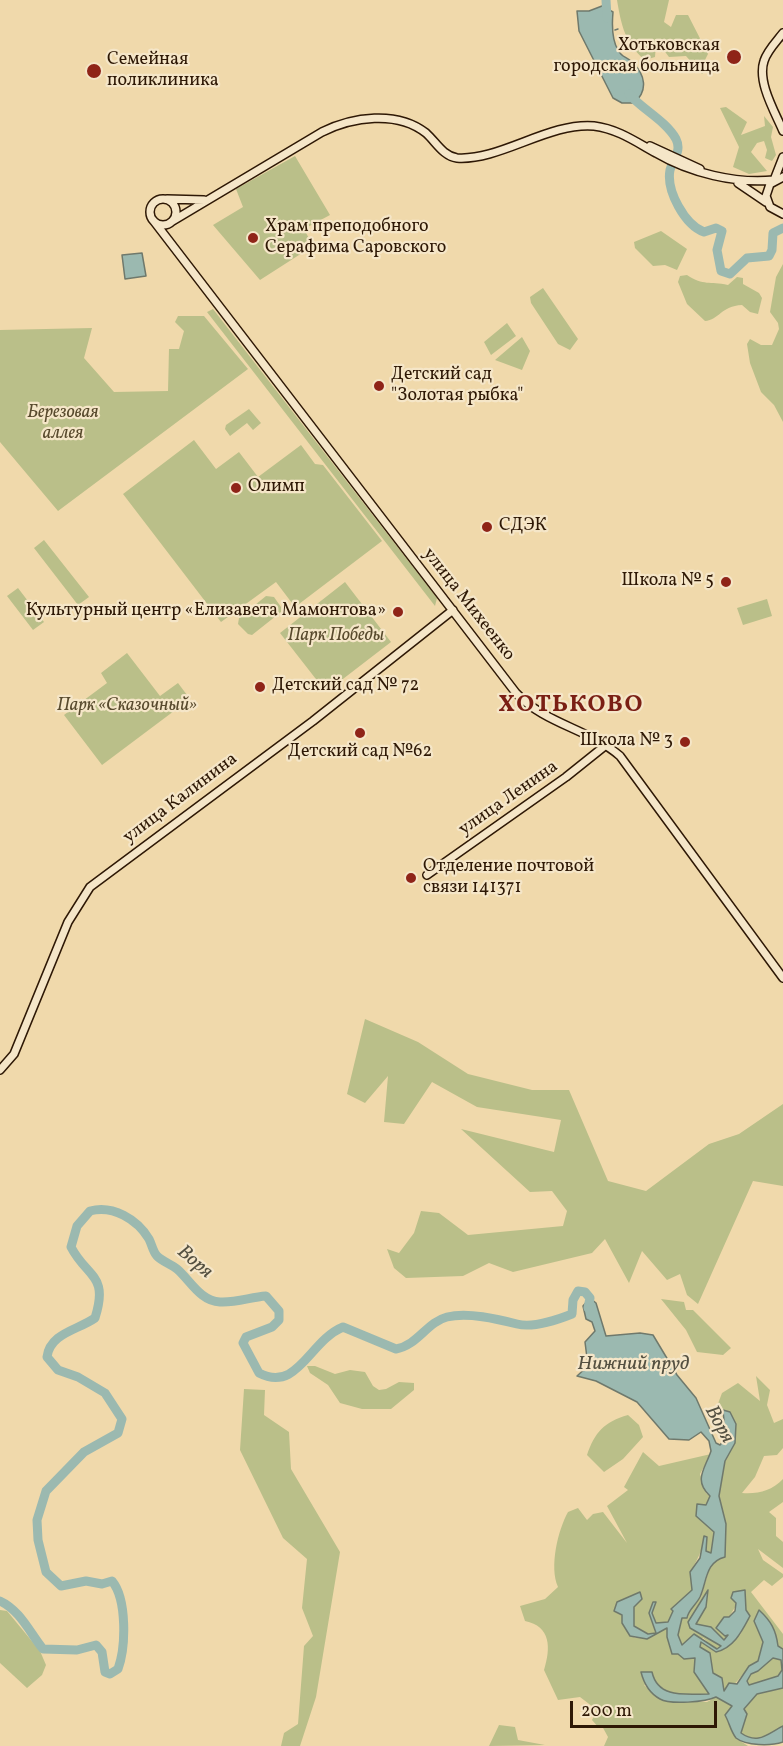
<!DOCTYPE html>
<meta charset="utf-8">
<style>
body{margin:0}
#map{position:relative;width:783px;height:1746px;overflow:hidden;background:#f0d9ab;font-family:Vollkorn,serif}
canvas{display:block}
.scale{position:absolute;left:570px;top:1701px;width:147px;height:27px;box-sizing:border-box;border:3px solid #2e1805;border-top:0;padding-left:8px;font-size:18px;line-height:21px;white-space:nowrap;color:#2e1805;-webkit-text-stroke:4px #f5e6c8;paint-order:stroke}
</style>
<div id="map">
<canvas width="783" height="1746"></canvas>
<div class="scale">200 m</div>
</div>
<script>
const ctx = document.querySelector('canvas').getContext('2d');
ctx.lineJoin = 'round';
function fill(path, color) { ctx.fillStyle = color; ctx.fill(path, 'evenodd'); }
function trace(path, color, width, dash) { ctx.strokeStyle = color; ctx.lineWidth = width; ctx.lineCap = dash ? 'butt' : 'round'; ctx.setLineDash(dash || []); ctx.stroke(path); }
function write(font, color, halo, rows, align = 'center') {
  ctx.font = font + ' Vollkorn,serif'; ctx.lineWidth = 4.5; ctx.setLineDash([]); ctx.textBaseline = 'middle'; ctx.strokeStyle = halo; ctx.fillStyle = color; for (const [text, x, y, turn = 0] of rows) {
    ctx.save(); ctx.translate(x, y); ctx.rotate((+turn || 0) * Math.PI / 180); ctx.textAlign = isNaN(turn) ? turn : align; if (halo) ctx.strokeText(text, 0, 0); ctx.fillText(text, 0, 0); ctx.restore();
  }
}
fill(new Path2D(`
 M617 0H669L664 22 671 27 676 15H688L708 54 704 62 706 70 702 74 686 56 669 57 659 44H656L655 57 645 60C625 44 621 24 617 0Z
 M726 107 747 122 741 135 765 126 764 116 773 127 771 137 776 155 772 161 765 158 767 150 764 141 757 143 751 152 767 171 749 174 733 167 739 147 720 108Z
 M295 156 330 215 304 229 313 246 260 280 213 225 243 207 236 189Z
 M661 231 687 249 677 270 665 265 653 266 635 248 634 242Z
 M783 264V422L774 405 761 392 750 363 747 344 750 339 761 345H772L779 329 778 323 770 312 776 277Z
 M687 275C704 286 709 281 728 285L737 277 743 278V284L759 293 762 298 758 314 750 312 742 305C721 306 719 320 705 321L687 304 678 282 680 276Z
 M543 288 578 339 570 350 558 344 531 303 530 297Z
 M213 309 437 598 435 606 207 312Z
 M178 316H204L248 369 58 511 0 442V330L92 328 84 358 114 392 168 391 169 349H179L184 331 175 322Z
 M507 323 516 336 491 355 484 342Z
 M522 337 530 351 522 370 495 360Z
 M249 409 261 423 253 430 247 423 230 436 225 429 226 425Z
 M194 440 216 469 239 452 258 477 301 445 315 464 323 465 382 541 295 607 276 582 221 622 123 494Z
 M44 540 89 597 78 605 34 548Z
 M345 582 391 642 326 692 280 633Z
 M18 588 44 622 33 630 7 596Z
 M266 596 274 597 281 607V612L252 635 248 634 238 624 239 618Z
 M767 599 772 616 743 625 737 608Z
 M127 653 160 696 178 683 190 699 102 765 64 715 107 683 101 673Z
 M365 1019 418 1042 468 1074 532 1090H569L608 1181 646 1191 709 1144 739 1134 783 1104V1186L753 1181 698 1304 687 1295 680 1274 667 1280 642 1251 629 1283 605 1239 592 1253 513 1272 489 1263 463 1276 406 1278 394 1268 387 1249 399 1253 414 1233 421 1211 439 1213 468 1235 563 1226 567 1211 552 1191 530 1192 461 1129 554 1152 561 1120 477 1107 432 1082 404 1124 384 1122 388 1076 365 1103 347 1094Z
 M661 1299 684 1302 686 1310H693L731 1348 723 1355 697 1352 686 1330Z
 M307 1366H315L335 1374 350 1370 365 1372 373 1386 379 1390 386 1389 399 1382 414 1383V1390L391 1409H362L340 1403 328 1385 310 1373Z
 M756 1376 770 1390 767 1405 774 1423 783 1419V1448L777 1455 764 1456 755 1477 742 1493C759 1494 771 1491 783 1479V1502L769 1512 776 1518V1536L783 1542V1568L758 1549 763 1560 783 1574V1577L772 1586 764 1580 751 1592 783 1634V1649L778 1646C776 1631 771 1620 759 1610L754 1621 763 1642 758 1661C743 1669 741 1682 724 1692L722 1684 713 1674 710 1653 700 1647 701 1642 716 1652 740 1635 750 1616 746 1610 745 1591 729 1617V1634L724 1640 696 1624 706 1607 708 1591 688 1622 690 1628 722 1646 717 1650 703 1638 681 1645 678 1635 682 1618 701 1597 710 1567 719 1558 726 1524 719 1496 725 1461 735 1443 724 1417 716 1409 722 1393 738 1383 760 1401Z
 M244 1389 265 1390 264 1415 289 1432 291 1469 340 1552 316 1697 300 1746H281L284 1733 298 1724 304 1646 313 1636 302 1608 307 1559 283 1538 240 1450Z
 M628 1415 639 1425 643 1437 623 1459 604 1472 587 1455C595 1432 604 1422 628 1415Z
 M643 1452 659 1466 711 1454 700 1474 706 1493 710 1496 706 1505 707 1526 714 1532 711 1554 706 1551 707 1537C701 1550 698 1560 690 1572L692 1590 671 1609 674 1611 668 1622 656 1623 652 1613H649L656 1633 648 1634 634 1626V1607L622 1615V1623L630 1636C647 1642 654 1632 667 1628V1637L678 1654 695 1658 694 1672 709 1694 672 1695 654 1682 644 1685 661 1700 707 1702 716 1697 732 1706 725 1715 736 1738 748 1746H604L608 1737 602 1726 599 1728 592 1720 597 1710 580 1697 558 1700 544 1670C551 1648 551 1626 525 1621L520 1606 545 1599 558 1587C549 1567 558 1530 568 1512L578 1508 587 1520 593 1514 603 1512 627 1543 607 1506 628 1490 624 1487Z
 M0 1610 7 1611 40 1651 46 1665 42 1675 27 1688 0 1663Z
 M773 1657 781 1660 782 1670 778 1676 750 1685 747 1681 751 1674 758 1671Z
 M783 1688V1726C767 1735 759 1745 741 1733L747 1714 744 1710 757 1694Z
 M499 1725 515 1727 518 1740 545 1745 489 1746Z`), '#babf89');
const water = new Path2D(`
 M602 6 613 12C612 23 612 40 618 50 621 57 627 57 632 62 646 75 648 91 634 103H622L613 98 579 31 577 11H589Z
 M142 253 146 276 125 279 122 255Z
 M590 1298 596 1303 606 1336 640 1333 653 1335 677 1375 696 1398 716 1443 720 1445 724 1440 719 1426 724 1421 723 1410 730 1412 736 1424 735 1443 725 1461 719 1496 726 1524 725 1557C705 1562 707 1582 700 1597 696 1605 688 1610 687 1618H682L678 1635 682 1645 694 1634 717 1649 721 1646 690 1628 688 1622 708 1590 706 1607 696 1624 711 1627 724 1640 728 1635 725 1636 716 1628 724 1617H729L735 1611 736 1603 731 1598 733 1592 745 1590 746 1610 750 1616C742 1631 734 1648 716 1652L701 1642 700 1647 710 1653 713 1673 722 1678 724 1691 729 1683 737 1684 749 1666 758 1661 763 1642 754 1621 759 1610C771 1621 776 1630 778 1646L783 1649V1688L757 1694 744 1709 747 1714 741 1733C758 1745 767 1734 783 1726V1742C771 1746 746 1746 736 1738 731 1732 729 1722 725 1715L732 1706 716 1697C706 1702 670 1705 660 1699 649 1693 644 1684 641 1672H652C658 1699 686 1694 709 1694L694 1672 695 1658 684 1659 678 1654H672L667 1637V1628L647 1639 630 1636 622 1623V1615L614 1611 617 1602 640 1592 642 1599 634 1607V1626L648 1634 656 1633 649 1613 653 1602H656L652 1613 656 1623 668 1622 673 1611 671 1609 692 1590 690 1572 700 1558 704 1536 707 1537 706 1551 711 1553 714 1532 696 1516 697 1504 706 1505 710 1496C693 1480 705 1469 711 1451L709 1441 701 1432 689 1440 669 1439 637 1402 596 1381 577 1376 588 1366 585 1342 595 1331 592 1322 586 1319 583 1306ZM773 1658 781 1660 782 1670 778 1676 749 1685 747 1681 751 1674 758 1671Z`);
fill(water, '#9bb9b0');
trace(water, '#6f796c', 1.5);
trace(new Path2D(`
 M615 30 618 29`), '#6f796c', 1.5);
trace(new Path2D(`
 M606 0 607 18
 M629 94C643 110 666 121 676 139 682 151 673 159 670 170 666 191 685 225 704 232L716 228 722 231 717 250 721 271 730 274 747 258 769 256 772 250 773 233 783 228
 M0 1601C20 1610 30 1633 43 1649L77 1650 96 1645 102 1652 105 1672 110 1674 118 1669C126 1647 127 1599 112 1581L102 1584 86 1581 61 1586 46 1572 38 1540 37 1520 46 1491 84 1452 118 1433 122 1419 105 1393 78 1377 58 1370 47 1357C50 1333 78 1330 95 1318 109 1274 87 1278 71 1247L77 1226 90 1211C113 1205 137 1219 149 1239 152 1245 153 1252 157 1256 163 1262 171 1264 177 1269 190 1280 200 1301 220 1302 236 1303 251 1297 266 1296L279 1311V1320L272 1327 246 1337 243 1343 259 1373C298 1393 309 1341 343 1327L396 1349C418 1345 427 1322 447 1317 468 1312 497 1319 517 1324 533 1328 557 1320 572 1314L573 1300 578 1291 585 1292 590 1298 588 1308`), '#9bb9b0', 9);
const secondary = new Path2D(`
 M783 33C776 42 767 51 764 61 757 82 775 112 783 131
 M650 146 700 169
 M783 177 770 184 766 196 770 207 783 214
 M738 183 766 202
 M167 199 204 200
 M150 212a13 13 0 1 1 26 0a13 13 0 1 1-26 0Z
 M153 220 516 693C545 724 589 729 620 756L783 978
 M171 222 322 132C352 117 397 110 426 133 436 142 443 156 457 158 500 161 549 122 594 126 618 129 636 142 656 153 690 173 736 184 774 180L783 157
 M427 875 566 777 606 745
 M0 1070 14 1054 68 922 90 887 313 721 453 610`);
trace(secondary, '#2e1805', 10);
trace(secondary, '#f5e6c8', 7);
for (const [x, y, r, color] of [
 [734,57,8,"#8f2418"],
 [94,71,8,"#8f2418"],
 [253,238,6,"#8f2418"],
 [379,386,6,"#8f2418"],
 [236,488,6,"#8f2418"],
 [487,527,6,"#8f2418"],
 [726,582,6,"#8f2418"],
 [398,612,6,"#8f2418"],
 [260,687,6,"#8f2418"],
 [360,733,6,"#8f2418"],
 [685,742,6,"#8f2418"],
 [411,878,6,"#8f2418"]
]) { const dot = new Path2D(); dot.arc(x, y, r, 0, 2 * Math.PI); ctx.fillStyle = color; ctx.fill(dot); trace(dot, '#f5e6c8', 2); }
write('18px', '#2e1805', '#f5e6c8', [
 ["Хотьковская",720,47,"right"],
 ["городская больница",720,68,"right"],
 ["Семейная",107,61],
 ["поликлиника",107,82],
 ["Храм преподобного",265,228],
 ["Серафима Саровского",265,249],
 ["Детский сад",391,376],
 ["\"Золотая рыбка\"",391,397],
 ["Олимп",248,488],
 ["СДЭК",499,527],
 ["Школа № 5",714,582,"right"],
 ["Культурный центр «Елизавета Мамонтова»",386,612,"right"],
 ["Детский сад № 72",272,687],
 ["Школа № 3",673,742,"right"],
 ["Детский сад №62",360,753,"center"],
 ["Отделение почтовой",423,868],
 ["связи 141371",423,889]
], 'left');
write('italic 18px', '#584a2d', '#f5e6c8', [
 ["Березовая",63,414],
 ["аллея",63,435],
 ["Парк Победы",336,637],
 ["Парк «Сказочный»",127,707]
]);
write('18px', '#2e1805', '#f5e6c8', [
 ["улица Михеенко",468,605,52],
 ["улица Калинина",181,799,-37],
 ["улица Ленина",509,799,-35]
]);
write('italic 20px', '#545041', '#f5e6c8', [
 ["Воря",194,1263,40],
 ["Нижний пруд",633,1365],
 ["Воря",718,1425,61]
]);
ctx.letterSpacing = '1.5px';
write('bold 24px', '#7a1f14', '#f5e6c8', [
 ["ХОТЬКОВО",571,707]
]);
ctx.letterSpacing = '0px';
</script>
